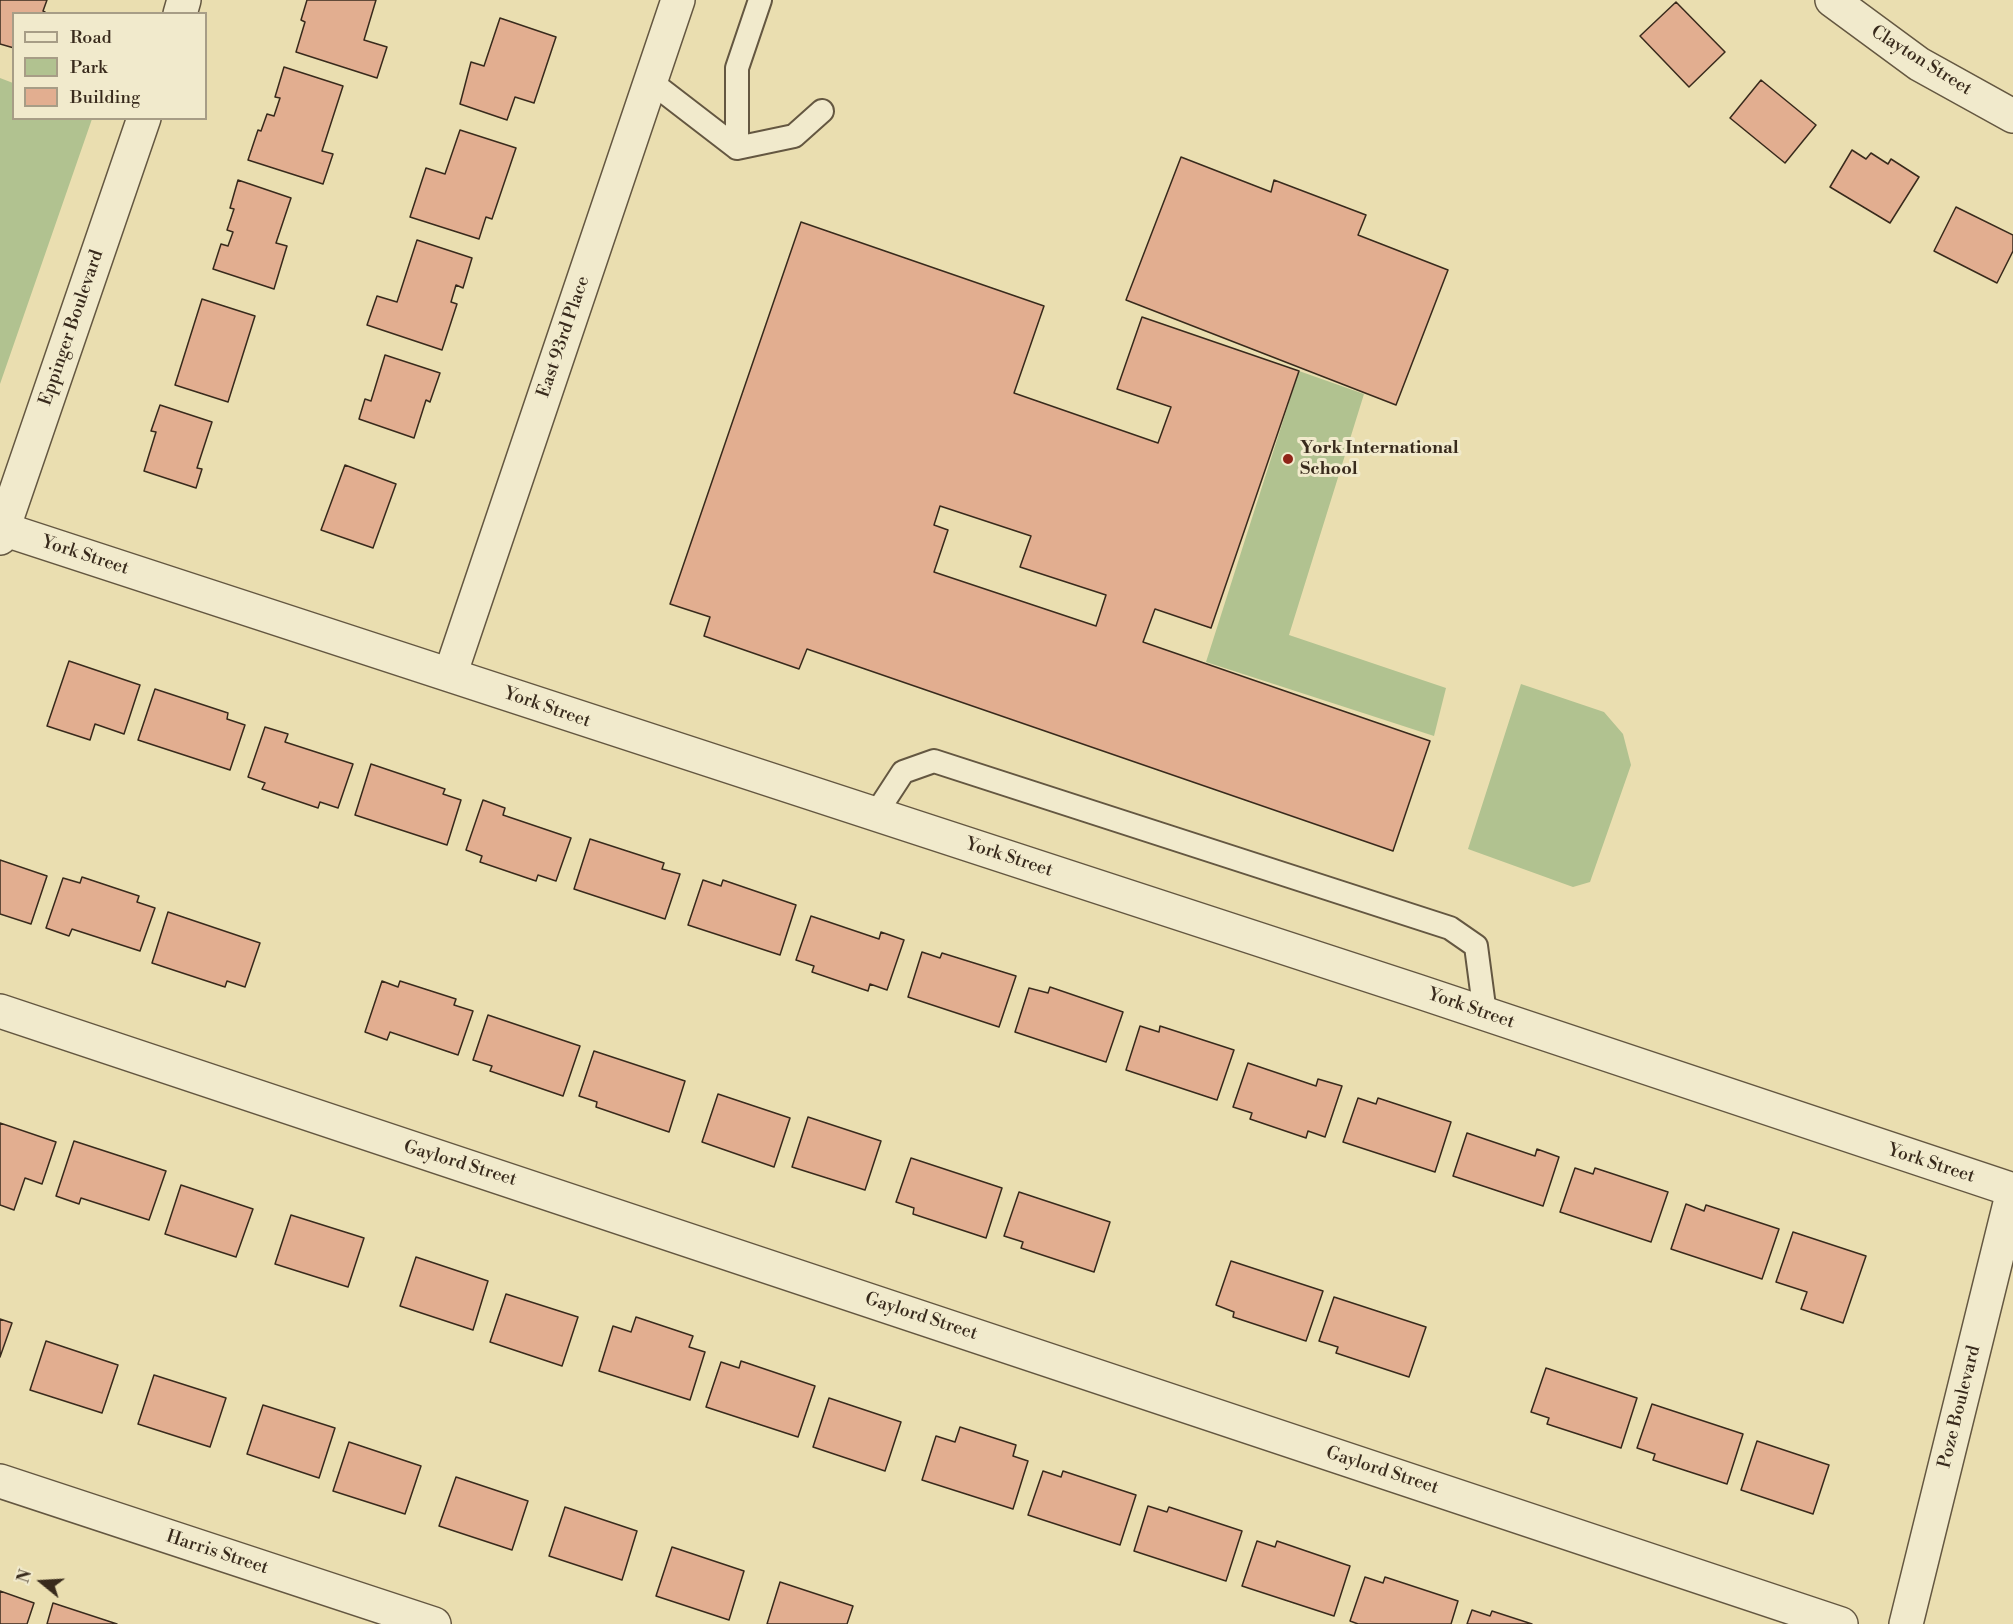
<!DOCTYPE html>
<style>
body{margin:0}
#map{position:relative;width:2013px;height:1624px;overflow:hidden;background:#eadeb0;font-family:"Libre Bodoni",serif}
canvas{display:block}
.legend{position:absolute;left:12px;top:12px;width:195px;height:108px;box-sizing:border-box;background:#f1eacc;border:2px solid #a79d86;margin:0;padding:8px 10px;list-style:none;font-size:18px;color:#382a1c}
.legend li{display:flex;align-items:center;gap:12px;height:30px}
.legend b{width:30px;border:2px solid #a79d86}
.north{position:absolute;left:12px;top:1552px;width:60px;height:60px;-webkit-text-stroke:4px #f1eacc;paint-order:stroke;rotate:288deg;font-size:16px;font-weight:700;line-height:24px;text-align:center;color:#382a1c}
.north::after{content:'';display:block;margin:auto;width:21px;height:27px;background:#382a1c;clip-path:polygon(50% 0,100% 100%,50% 72%,0 100%)}
</style>
<div id="map">
<canvas width="2013" height="1624"></canvas>
<ul class="legend">
<li><b style="height:8px;background:#f1eacc"></b>Road</li>
<li><b style="height:16px;background:#b1c290"></b>Park</li>
<li><b style="height:16px;background:#e2ae90"></b>Building</li>
</ul>
<div class="north">N</div>
</div>
<script>
const ctx = document.querySelector('canvas').getContext('2d');
ctx.lineJoin = 'round';
function fill(path, color) { ctx.fillStyle = color; ctx.fill(path, 'evenodd'); }
function trace(path, color, width, dash) { ctx.strokeStyle = color; ctx.lineWidth = width; ctx.lineCap = dash ? 'butt' : 'round'; ctx.setLineDash(dash || []); ctx.stroke(path); }
function write(font, color, halo, rows, align = 'center') {
  ctx.font = font + ' "Libre Bodoni",serif'; ctx.lineWidth = 6; ctx.setLineDash([]); ctx.textBaseline = 'middle'; ctx.strokeStyle = halo; ctx.fillStyle = color; for (const [text, x, y, turn = 0] of rows) {
    ctx.save(); ctx.translate(x, y); ctx.rotate((+turn || 0) * Math.PI / 180); ctx.textAlign = isNaN(turn) ? turn : align; if (halo) ctx.strokeText(text, 0, 0); ctx.fillText(text, 0, 0); ctx.restore();
  }
}
fill(new Path2D(`
 M0 78 13 83 14 118 92 119 0 384Z
 M1299 371 1364 394 1289 635 1446 688 1434 736 1206 662Z
 M1521 684 1604 712 1623 734 1631 765 1590 882 1573 887 1468 849Z`), '#b1c290');
const building = new Path2D(`
 M0 0H47L43 11 48 14H14V48L0 44Z
 M307 0H376L364 40 387 47 377 78 296 52 305 22 301 20Z
 M1676 2 1725 52 1689 87 1640 36Z
 M500 18 556 37 534 103 515 97 507 120 460 104 471 62 484 66Z
 M284 67 343 86 322 151 333 154 323 184 248 160 258 130 261 131 267 114 274 116 280 98 275 97Z
 M1761 80 1816 125 1785 163 1730 118Z
 M460 130 516 148 492 219 486 217 479 239 410 217 426 168 445 174Z
 M1852 150 1866 159 1871 153 1888 164 1891 159 1919 177 1890 223 1830 187Z
 M1181 157 1271 192 1274 180 1366 215 1358 235 1448 270 1396 405 1126 300Z
 M238 180 291 198 276 243 287 246 274 289 213 269 221 244 228 246 233 232 227 230 234 209 230 208Z
 M1956 207 2013 235V251L1997 283 1934 251Z
 M801 222 1044 306 1014 393 1158 443 1171 407 1117 389 1142 317 1299 371 1211 628 1155 609 1143 642 1430 741 1393 851 807 649 799 669 704 636 710 617 670 604ZM940 506 1031 536 1020 567 1106 595 1096 626 934 572 948 530 934 525Z
 M417 240 472 258 463 288 456 285 451 302 457 304 442 350 367 325 377 296 397 302Z
 M202 299 255 316 228 402 175 385Z
 M385 355 440 373 430 402 426 400 414 438 359 419 365 399 371 401Z
 M160 405 212 422 197 468 202 469 196 488 144 471 156 432 151 431Z
 M345 465 396 484 373 548 321 530Z
 M69 661 140 685 124 734 95 724 90 740 47 726Z
 M155 689 228 713 227 719 245 725 230 770 138 740Z
 M265 727 288 734 285 742 353 764 338 808 320 802 318 808 262 789 265 783 248 777Z
 M371 764 445 789 443 794 461 800 447 845 355 815Z
 M483 800 505 808 503 815 571 838 556 881 538 875 536 881 480 862 482 856 466 850Z
 M590 839 664 863 662 869 680 874 665 919 574 889Z
 M0 860 47 876 31 924 0 914Z
 M82 877 139 896 137 902 155 908 140 951 72 929 69 936 46 928 63 878 80 883Z
 M703 880 721 886 723 880 796 905 780 955 688 925Z
 M168 912 260 943 245 987 227 981 225 987 152 963Z
 M811 916 879 939 881 932 904 940 887 990 870 984 868 991 812 972 814 966 796 960Z
 M922 952 940 958 942 953 1016 976 999 1027 908 997Z
 M382 981 398 987 400 981 456 999 454 1005 473 1011 458 1055 390 1032 387 1040 365 1032Z
 M1050 987 1123 1012 1106 1062 1015 1032 1029 988 1048 993Z
 M488 1015 580 1046 563 1096 490 1071 492 1066 473 1060Z
 M1140 1026 1159 1032 1160 1026 1234 1050 1217 1100 1126 1070Z
 M594 1051 685 1081 669 1132 596 1107 597 1102 579 1096Z
 M1248 1063 1316 1086 1318 1079 1342 1086 1325 1137 1308 1131 1306 1138 1250 1119 1252 1113 1233 1107Z
 M718 1094 790 1118 774 1167 702 1142Z
 M1358 1098 1376 1104 1378 1098 1451 1122 1435 1172 1343 1142Z
 M808 1117 881 1141 865 1190 792 1167Z
 M0 1123 56 1142 42 1184 25 1178 14 1210 0 1205Z
 M1467 1133 1535 1156 1537 1149 1559 1157 1543 1206 1453 1176Z
 M74 1141 166 1171 149 1220 81 1198 79 1204 56 1196Z
 M911 1158 1002 1188 986 1238 913 1214 914 1208 896 1202Z
 M1575 1168 1593 1174 1595 1168 1668 1192 1651 1242 1560 1212Z
 M181 1185 253 1209 236 1257 165 1234Z
 M1019 1192 1110 1222 1094 1272 1021 1248 1023 1242 1004 1236Z
 M1686 1204 1704 1211 1706 1205 1779 1229 1762 1279 1671 1249Z
 M291 1215 364 1238 348 1287 275 1264Z
 M1793 1232 1866 1256 1843 1323 1801 1309 1807 1292 1776 1282Z
 M416 1257 488 1281 473 1330 400 1306Z
 M1231 1261 1323 1291 1306 1341 1233 1317 1234 1312 1216 1305Z
 M506 1294 578 1317 562 1366 490 1342Z
 M1334 1297 1426 1327 1409 1377 1336 1353 1338 1347 1319 1341Z
 M636 1317 693 1336 689 1347 705 1352 690 1400 599 1371 613 1326 631 1332Z
 M0 1319 12 1323 0 1357Z
 M46 1341 118 1365 102 1413 30 1390Z
 M741 1361 815 1386 798 1437 706 1407 721 1362 739 1368Z
 M1546 1368 1637 1398 1621 1448 1547 1424 1549 1418 1531 1412Z
 M154 1375 226 1398 210 1447 138 1424Z
 M829 1398 901 1422 885 1471 813 1447Z
 M1652 1404 1743 1434 1727 1484 1653 1460 1655 1454 1637 1448Z
 M263 1405 335 1428 319 1478 247 1454Z
 M960 1427 1016 1445 1013 1456 1028 1461 1013 1509 922 1480 936 1436 955 1442Z
 M1757 1441 1829 1465 1813 1514 1741 1490Z
 M349 1442 421 1466 405 1514 333 1491Z
 M1043 1471 1061 1477 1063 1471 1136 1495 1120 1545 1028 1515Z
 M456 1477 528 1501 512 1550 439 1526Z
 M1148 1506 1167 1512 1169 1507 1242 1531 1226 1581 1134 1551Z
 M565 1507 637 1531 622 1580 549 1556Z
 M1257 1541 1275 1547 1277 1541 1350 1566 1334 1616 1242 1586Z
 M672 1547 744 1571 729 1620 656 1596Z
 M1365 1577 1383 1583 1385 1577 1458 1601 1451 1624H1358L1350 1621Z
 M780 1582 853 1606 847 1624H767Z
 M0 1591 34 1603 27 1624H0Z
 M53 1603 117 1624H47Z
 M1472 1610 1490 1616 1492 1611 1532 1624H1467Z`);
fill(building, '#e2ae90');
trace(building, '#382a1c', 1.5);
const service = new Path2D(`
 M650 81 737 148 794 136 822 111
 M737 148V68L760 0
 M875 815 903 772 934 761 1450 928 1476 946 1485 1014`);
const minor = new Path2D(`
 M1832 0 1919 64 2013 116
 M180 14 184 0
 M3 529 1417 991 2013 1190
 M0 538 144 118
 M450 675 678 0
 M0 1011 1841 1624
 M0 1481 434 1624
 M1906 1624 2013 1191`);
trace(service, '#645741', 26);
trace(minor, '#645741', 36);
trace(service, '#f1eacc', 22);
trace(minor, '#f1eacc', 33);
for (const [x, y, r, color] of [
 [1288,459,6,"#8f2418"]
]) { const dot = new Path2D(); dot.arc(x, y, r, 0, 2 * Math.PI); ctx.fillStyle = color; ctx.fill(dot); trace(dot, '#f1eacc', 2); }
write('18px', '#382a1c', '#f1eacc', [
 ["Clayton Street",1921,61,32],
 ["Eppinger Boulevard",72,328,-71],
 ["East 93rd Place",564,337,-71],
 ["York Street",85,556,18],
 ["York Street",547,708,19],
 ["York Street",1009,858,18],
 ["York Street",1471,1009,19],
 ["Gaylord Street",460,1164,17],
 ["York Street",1931,1164,18],
 ["Gaylord Street",921,1317,18],
 ["Poze Boulevard",1960,1407,-76],
 ["Gaylord Street",1382,1471,18],
 ["Harris Street",217,1553,18]
]);
write('bold 18px', '#382a1c', '#f1eacc', [
 ["York International",1300,449],
 ["School",1300,470]
], 'left');
</script>
